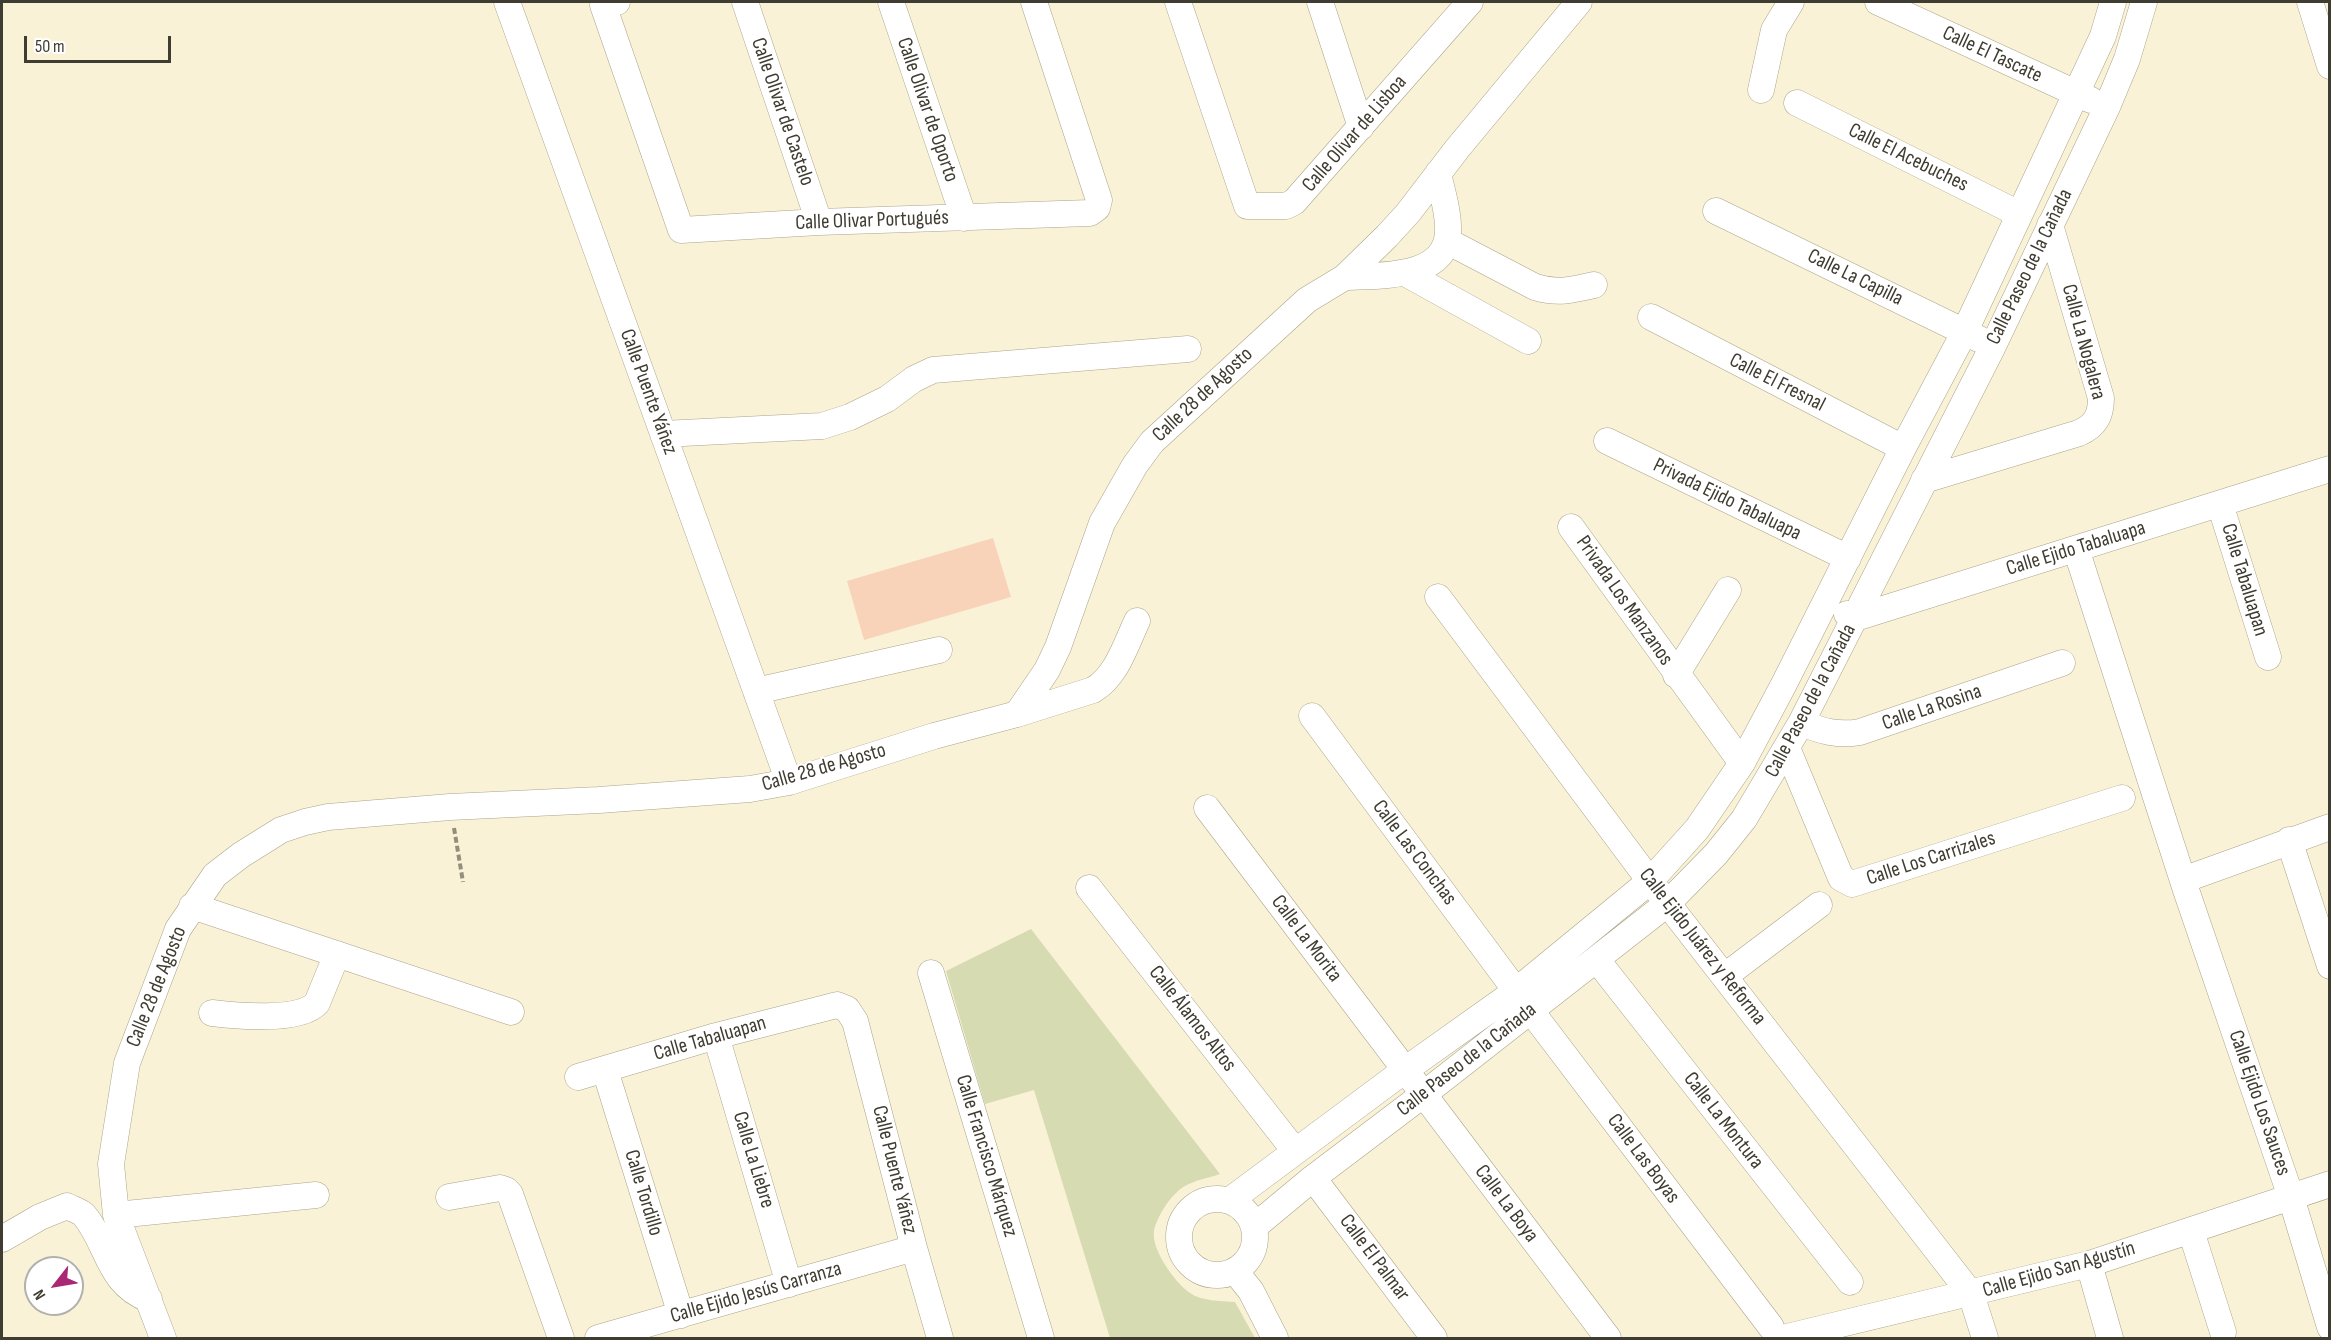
<!DOCTYPE html>
<meta charset="utf-8">
<style>
body{margin:0}
#map{position:relative;width:2331px;height:1340px;overflow:hidden;background:#f9f2d6;font-family:"Sofia Sans Condensed",sans-serif}
canvas{display:block}
.frame{position:absolute;inset:0;border:3px solid #3f3c31;pointer-events:none}
.north{position:absolute;left:24px;top:1256px;width:60px;height:60px;box-sizing:border-box;background:#fff;border:2px solid #b2b1ad;border-radius:50%;rotate:239deg;font-size:16px;font-weight:700;line-height:24px;text-align:center;color:#3f3c31}
.north::after{content:'';display:block;margin:auto;width:21px;height:27px;background:#a92773;clip-path:polygon(50% 0,100% 100%,50% 72%,0 100%)}
.scale{position:absolute;left:24px;top:36px;width:147px;height:27px;box-sizing:border-box;border:3px solid #3f3c31;border-top:0;padding-left:8px;font-size:18px;line-height:21px;white-space:nowrap;color:#3f3c31;-webkit-text-stroke:4px #fff;paint-order:stroke}
</style>
<div id="map">
<canvas width="2331" height="1340"></canvas>
<div class="frame"></div>
<div class="north">N</div>
<div class="scale">50 m</div>
</div>
<script>
const ctx = document.querySelector('canvas').getContext('2d');
ctx.lineJoin = 'round';
function fill(path, color) { ctx.fillStyle = color; ctx.fill(path, 'evenodd'); }
function trace(path, color, width, dash) { ctx.strokeStyle = color; ctx.lineWidth = width; ctx.lineCap = dash ? 'butt' : 'round'; ctx.setLineDash(dash || []); ctx.stroke(path); }
function write(font, color, halo, rows, align = 'center') {
  ctx.font = font + ' "Sofia Sans Condensed",sans-serif'; ctx.lineWidth = 4.5; ctx.setLineDash([]); ctx.textBaseline = 'middle'; ctx.strokeStyle = halo; ctx.fillStyle = color; for (const [text, x, y, turn = 0] of rows) {
    ctx.save(); ctx.translate(x, y); ctx.rotate((+turn || 0) * Math.PI / 180); ctx.textAlign = isNaN(turn) ? turn : align; if (halo) ctx.strokeText(text, 0, 0); ctx.fillText(text, 0, 0); ctx.restore();
  }
}
fill(new Path2D(`
 M1031 929 1220 1174C1209 1178 1195 1180 1185 1186 1172 1193 1157 1216 1154 1231 1151 1249 1175 1283 1190 1293 1201 1301 1221 1301 1235 1302L1255 1338H1110L1034 1090 985 1104 946 971Z`), '#d7dbb2');
fill(new Path2D(`
 M993 538 1011 597 864 640 847 581Z`), '#f9d3b9');
const minor = new Path2D(`
 M507 2 789 782
 M617 2 603 5 681 230 819 222 1090 213 1097 208 1099 200 1034 2
 M745 2 819 222
 M891 2 964 218
 M1178 2 1247 206H1286L1294 202 1470 2
 M1320 2 1361 127
 M1878 2 2091 100
 M2310 2 2330 66
 M1761 90 1774 30 1791 2
 M1797 103 2019 214
 M1716 211 1979 339
 M1447 241 1535 287C1558 294 1571 290 1594 285
 M1405 273 1528 341
 M1345 277C1377 275 1446 280 1448 232 1449 213 1442 192 1438 173
 M1651 317 1903 448
 M663 434 822 426 850 417 887 399 914 379 933 370 1188 349
 M1607 441 1848 558
 M1924 480 2079 433C2095 426 2101 416 2101 398L2050 225
 M2220 504 2268 657
 M1571 527 1742 763
 M2076 549 2186 890 2291 1197 2330 1327
 M1438 597 1650 881 1971 1294 1985 1338
 M1847 614 1855 618 2330 469
 M1676 675 1728 590
 M756 691 939 650
 M1017 714 1093 690C1117 676 1126 644 1137 621
 M1312 716 1531 1011 1771 1327
 M1801 723C1822 731 1837 736 1860 732L2062 663
 M1787 748 1841 878 1852 884 2122 798
 M1207 808 1608 1338
 M2289 840 2330 966
 M2183 880 2330 827
 M1089 888 1295 1151
 M192 906 511 1012
 M1597 960 1850 1282
 M931 973 1041 1338
 M1725 976 1819 905
 M212 1013C237 1016 300 1022 317 1003L337 954
 M716 1036 789 1284
 M605 1070 681 1315
 M578 1077 716 1036 837 1005 847 1009 855 1021 914 1248 940 1338
 M1313 1178 1434 1338
 M449 1197 500 1188 506 1190 510 1194 561 1338
 M1179 1237a38 38 0 1 1 76 0a38 38 0 1 1-76 0Z
 M1229 1201 1405 1070 1516 991 1650 881 1697 829 1742 763 1784 684 1903 448 1965 331 2103 36 2113 2
 M116 1215 316 1195
 M1254 1227 1313 1178 1424 1094 1668 903 1716 854 1744 819 1801 723 1993 346 2107 107 2127 59 2144 2
 M2191 1231 2223 1332
 M2 1239 40 1217 67 1206C72 1209 80 1211 84 1215 108 1243 108 1285 149 1299
 M2089 1264 2110 1338
 M1235 1271 1251 1291 1275 1338
 M163 1338 116 1215 111 1164 127 1063 178 929 215 875 241 855 281 830 305 822 328 817 450 807 599 800 750 789 789 782 934 736 1017 714 1047 670 1058 647 1102 523 1135 465 1152 442 1307 300 1345 277 1387 236 1408 213 1457 149 1579 2
 M598 1338 914 1248
 M1783 1338 2089 1264 2330 1184`);
trace(minor, '#aaa489', 27);
trace(new Path2D(`
 M454 828 463 882`), '#948f7c', 4, [6, 3]);
trace(minor, '#fff', 26);
write('21px', '#3f3c31', '#fff', [
 ["Calle El Tascate",1992,55,25],
 ["Calle Olivar de Oporto",927,110,71],
 ["Calle Olivar de Castelo",782,112,71],
 ["Calle Olivar de Lisboa",1355,134,-49],
 ["Calle El Acebuches",1908,158,26],
 ["Calle Olivar Portugués",872,221,-2],
 ["Calle Paseo de la Cañada",2030,267,-64],
 ["Calle La Capilla",1855,278,26],
 ["Calle La Nogalera",2083,342,75],
 ["Calle El Fresnal",1777,383,27],
 ["Calle Puente Yáñez",648,392,70],
 ["Calle 28 de Agosto",1203,395,-43],
 ["Privada Ejido Tabaluapa",1727,500,26],
 ["Calle Ejido Tabaluapa",2076,549,-17],
 ["Calle Tabaluapan",2244,580,73],
 ["Privada Los Manzanos",1624,601,55],
 ["Calle Paseo de la Cañada",1811,701,-62],
 ["Calle La Rosina",1932,708,-19],
 ["Calle 28 de Agosto",824,768,-16],
 ["Calle Las Conchas",1414,853,53],
 ["Calle Los Carrizales",1931,859,-18],
 ["Calle La Morita",1306,939,53],
 ["Calle Ejido Juárez y Reforma",1702,947,52],
 ["Calle 28 de Agosto",157,987,-68],
 ["Calle Álamos Altos",1192,1019,52],
 ["Calle Tabaluapan",710,1039,-16],
 ["Calle Paseo de la Cañada",1467,1060,-38],
 ["Calle Ejido Los Sauces",2259,1103,71],
 ["Calle La Montura",1723,1121,52],
 ["Calle Francisco Márquez",986,1156,73],
 ["Calle Las Boyas",1643,1159,53],
 ["Calle La Liebre",753,1160,73],
 ["Calle Puente Yáñez",894,1170,76],
 ["Calle Tordillo",643,1193,73],
 ["Calle La Boya",1506,1204,53],
 ["Calle El Palmar",1374,1258,53],
 ["Calle Ejido San Agustín",2059,1270,-16],
 ["Calle Ejido Jesús Carranza",756,1293,-16]
]);
</script>
